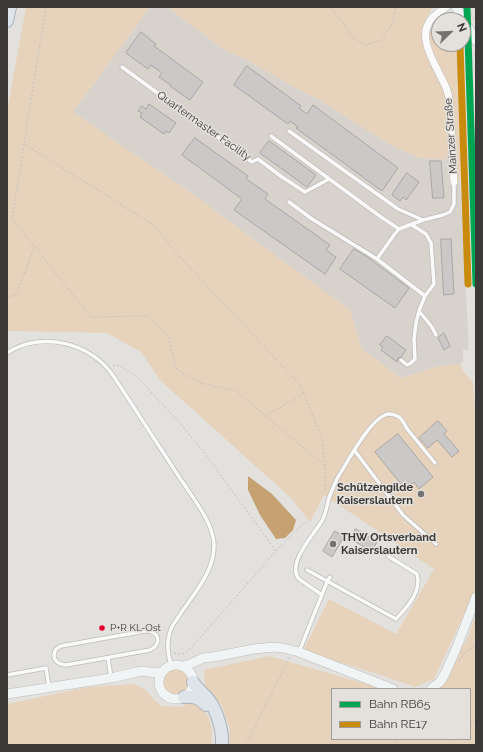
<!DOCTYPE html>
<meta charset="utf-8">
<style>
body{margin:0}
#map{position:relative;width:483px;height:752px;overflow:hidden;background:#e3e1de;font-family:Raleway,sans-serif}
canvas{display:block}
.frame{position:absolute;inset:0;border:8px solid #3b3a38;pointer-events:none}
.legend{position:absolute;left:331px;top:688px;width:140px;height:52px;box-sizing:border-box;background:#e4e1dd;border:1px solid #a09e9b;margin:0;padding:5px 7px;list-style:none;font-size:12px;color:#3b3a38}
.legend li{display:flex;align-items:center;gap:8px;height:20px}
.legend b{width:20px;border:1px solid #a09e9b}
.north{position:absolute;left:431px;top:12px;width:40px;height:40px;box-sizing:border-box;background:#e4e1dd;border:1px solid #a09e9b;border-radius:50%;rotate:67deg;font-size:11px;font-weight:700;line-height:16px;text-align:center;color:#3b3a38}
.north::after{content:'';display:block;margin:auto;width:14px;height:18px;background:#767472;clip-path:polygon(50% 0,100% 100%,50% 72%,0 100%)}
</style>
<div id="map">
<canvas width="483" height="752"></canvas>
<div class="frame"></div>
<ul class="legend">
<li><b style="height:5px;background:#00a651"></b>Bahn RB65</li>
<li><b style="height:5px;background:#c88b0e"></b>Bahn RE17</li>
</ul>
<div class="north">N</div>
</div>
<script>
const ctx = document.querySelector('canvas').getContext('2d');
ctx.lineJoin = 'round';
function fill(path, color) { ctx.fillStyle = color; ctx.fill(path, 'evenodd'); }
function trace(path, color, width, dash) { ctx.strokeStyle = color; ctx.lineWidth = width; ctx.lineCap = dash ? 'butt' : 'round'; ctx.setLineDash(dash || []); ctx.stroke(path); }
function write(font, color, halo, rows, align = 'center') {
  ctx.font = font + ' Raleway,sans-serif'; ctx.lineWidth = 3; ctx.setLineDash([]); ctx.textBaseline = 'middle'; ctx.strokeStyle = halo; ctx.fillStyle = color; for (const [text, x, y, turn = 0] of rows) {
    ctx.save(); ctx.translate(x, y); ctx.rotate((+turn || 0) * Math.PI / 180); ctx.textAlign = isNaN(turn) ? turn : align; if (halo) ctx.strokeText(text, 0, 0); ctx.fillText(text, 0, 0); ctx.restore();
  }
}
fill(new Path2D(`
 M150 7H167L223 49 249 61 294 87 322 101 387 143 419 158 448 159 450 182 460 181 469 350H463V362L460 364 439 366 401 378 362 349 350 310 219 214 204 202 73 112Z`), '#d7d2cc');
fill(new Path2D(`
 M26 7H150L73 112 204 202 219 214 350 310 362 349 401 378 439 366 460 364 465 374 473 382 476 417V589L434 679 415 687 375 673 303 651 329 599 396 634 434 569 324 495 310 522 291 498 161 381 141 352 107 333 7 331V111Z
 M167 7H433L426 18 422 31H434C436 25 437 17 444 15L449 20H439V44H461L462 47 460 149V181L450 182 448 159 419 158 387 143 322 101 294 87 249 61 223 49Z
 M476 615V745H229L230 730 222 706 205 686 204 670 269 656 384 689H332V739H470V689H438L467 639Z
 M162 682a14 14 0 1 1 28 0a14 14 0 1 1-28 0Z
 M134 684 146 690 154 700 162 706 182 707 190 702C193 703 197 704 199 706 212 714 212 732 212 745H10L7 743V704L88 687Z`), '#e7d3bb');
fill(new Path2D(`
 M248 476 272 494 296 520 293 530 285 538 276 539 260 515 248 490Z`), '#c6a172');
const building = new Path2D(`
 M141 32 156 44 154 46 203 82 190 100 170 86 171 85 159 77 162 73 151 65 148 69 126 53Z
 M247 66 301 106 299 108 307 114 313 105 398 168 382 191 296 128 298 127 290 121 288 124 234 85Z
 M149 104 176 123 169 133 166 131 164 134 140 117 142 113 138 111 142 106 146 109Z
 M195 138 248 176 246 179 268 194 265 199 330 245 326 250 336 257 325 274 234 210 242 199 182 155Z
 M269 141 316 175 307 187 260 153Z
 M430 161H441L444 198H433Z
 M407 173 419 182 406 200 403 197 400 201 392 195Z
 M441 239H451L454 294 444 295Z
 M354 249 366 256 409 288 395 308 340 269Z
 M444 333 450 346 444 350 438 338Z
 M387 336 406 350 401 357 398 358 397 362 381 350 383 347 380 345Z
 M438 421 447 431 444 434 459 451 452 457 437 440 428 448 419 438Z
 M398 434 433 477 419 489 414 482 405 489 375 452Z
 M356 529 377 542 371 552 350 538Z
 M335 531 344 537 332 557 323 551Z`);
fill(building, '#cbc9c7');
trace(building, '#a9a7a5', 1);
const lane = new Path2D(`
 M122 67 252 162 258 159 282 177 305 192 329 179
 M289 131 398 209 423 220 443 215 450 212 454 204V182
 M271 136 381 217 399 229
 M289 202 312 219 377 259 425 296
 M412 225 426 234 431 243 434 284 425 296 419 311 432 327 436 335
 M377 259 394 235 399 229 423 220
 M7 353C42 330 92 343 114 377 130 401 145 425 161 449 169 461 176 473 184 484 195 501 213 523 214 544 215 572 193 594 179 616 176 621 171 626 170 632 166 643 168 655 171 665
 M401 360 407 365 411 363 415 359 414 339 416 323 419 311
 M355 451 403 515 436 544
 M307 570 396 619C407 607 422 592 417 574L388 556
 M322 595 299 579C286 564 314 534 322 521 326 514 327 505 329 498 331 492 334 486 336 481 339 474 344 468 347 462 355 449 371 421 385 415 389 413 393 414 397 416 403 418 404 425 408 430 417 441 426 452 435 463
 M145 631C159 630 163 644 150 650L66 665C56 664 51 658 56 649L61 646Z
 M299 652 327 582 330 577
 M108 658 111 678
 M7 675 46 668 49 687`);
const street = new Path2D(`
 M446 7C438 13 428 19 426 30 422 47 441 74 447 90 451 102 450 114 451 127 452 145 453 163 454 182`);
const secondary = new Path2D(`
 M456 7 476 41
 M159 682a17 17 0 1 1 34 0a17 17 0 1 1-34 0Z
 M183 666 188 665 203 658 213 657 254 649 274 647 283 648 299 652 393 689
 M431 689 440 682 445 674 456 649 476 597
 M7 694 111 678 137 672 143 671 156 673 161 672`);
const highway = new Path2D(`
 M7 21 10 7
 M193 682C197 689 203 693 208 699 217 710 223 731 222 745
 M184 697C194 696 200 698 206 705`);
trace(lane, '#bdbcba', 5);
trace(street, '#bdbcba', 8);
trace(secondary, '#bdbcba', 10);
trace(highway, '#adb3b9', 14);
trace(new Path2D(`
 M46 7 24 144 154 225 178 255 300 385 322 438 325 466V492
 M329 7 336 13 354 39 366 45 381 40 392 24 396 7
 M467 7 476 22
 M448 14 452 20
 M469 46 476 57
 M24 144 12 219 91 317 148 316 168 337 177 370 200 383 236 391 325 466
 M7 297 16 295 34 248
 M113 366 116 365 120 366 138 378 179 422 206 455 276 551
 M266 415 303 394
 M174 653C181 655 185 654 190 649L276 551 305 522
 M459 661 465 652 476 645
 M470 724 476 720
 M246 745 290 657
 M393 745 399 739
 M449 745 452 739`), '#c2c2c2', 1, [2, 2]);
trace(lane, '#fbfafa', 3.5);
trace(street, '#fbfafa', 7);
trace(secondary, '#f1f4f5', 9);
trace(highway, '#dde4ea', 12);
trace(new Path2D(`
 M467 7 476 284`), '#00a651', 7);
trace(new Path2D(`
 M460 44 468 284`), '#c88b0e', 7);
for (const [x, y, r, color] of [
 [421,494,4,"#767472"],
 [333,544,4,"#767472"],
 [102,628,3.5,"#e4002b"]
]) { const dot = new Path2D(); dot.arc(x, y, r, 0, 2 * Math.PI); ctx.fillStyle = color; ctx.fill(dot); trace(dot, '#e4e1dd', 1.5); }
write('10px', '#3b3a38', '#e4e1dd', [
 ["P+R KL-Ost",110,628]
], 'left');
write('11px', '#3b3a38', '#e4e1dd', [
 ["Quartermaster Facility",204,126,35],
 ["Mainzer Straße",451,136,-94]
]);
write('bold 11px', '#3b3a38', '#e4e1dd', [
 ["Schützengilde",413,488],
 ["Kaiserslautern",413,501],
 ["THW Ortsverband",341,538,"left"],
 ["Kaiserslautern",341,551,"left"]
], 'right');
</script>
